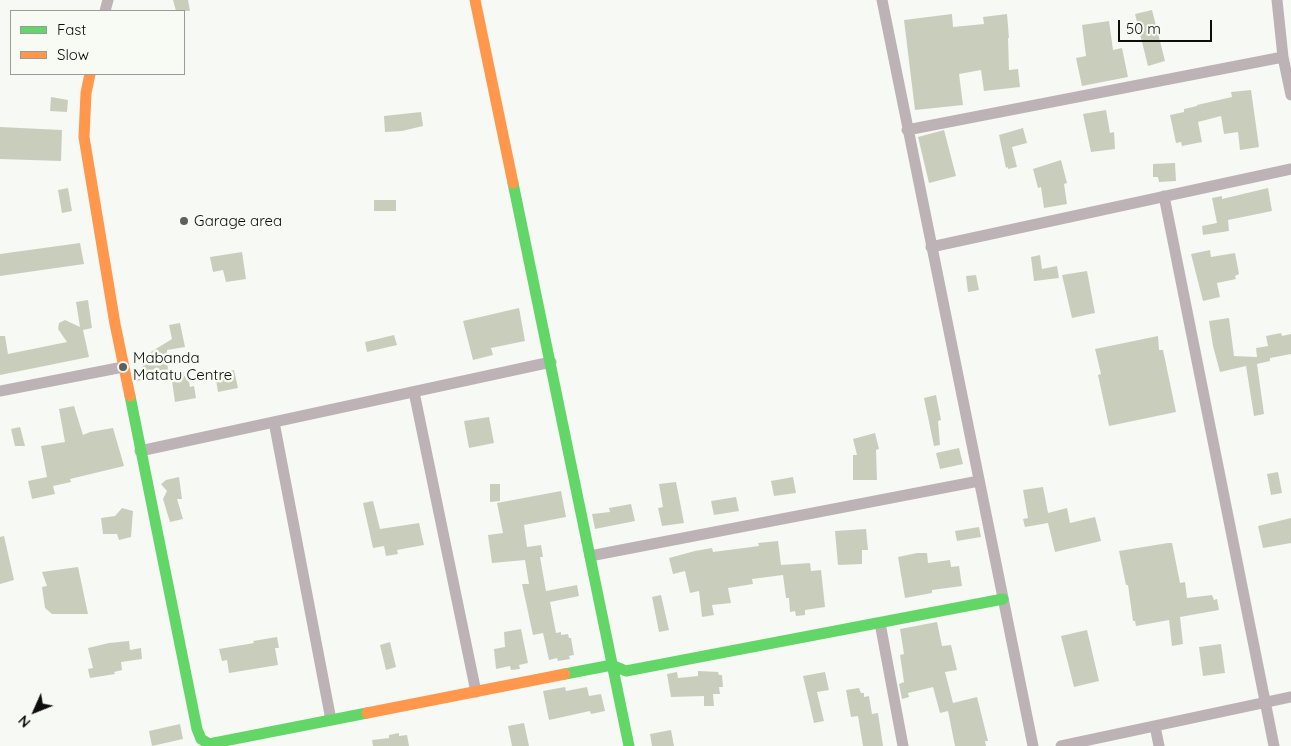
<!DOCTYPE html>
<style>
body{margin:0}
#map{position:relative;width:1291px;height:746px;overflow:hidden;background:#f7f9f5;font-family:Quicksand,sans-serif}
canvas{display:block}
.legend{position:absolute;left:10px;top:10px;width:175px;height:65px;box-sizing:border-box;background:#f8faf4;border:1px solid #9a9c97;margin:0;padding:6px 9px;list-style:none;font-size:15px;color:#0d0e0c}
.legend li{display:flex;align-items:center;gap:10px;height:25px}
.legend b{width:25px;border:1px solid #9a9c97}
.north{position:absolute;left:10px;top:686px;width:50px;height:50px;-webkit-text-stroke:4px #f8faf4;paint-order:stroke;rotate:226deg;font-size:14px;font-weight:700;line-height:20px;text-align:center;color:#0d0e0c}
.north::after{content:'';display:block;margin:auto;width:18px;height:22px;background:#0d0e0c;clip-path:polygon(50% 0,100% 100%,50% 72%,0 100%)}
.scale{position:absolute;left:1118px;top:20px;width:94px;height:22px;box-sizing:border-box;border:2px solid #0d0e0c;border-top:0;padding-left:6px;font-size:15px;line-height:18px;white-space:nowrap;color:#0d0e0c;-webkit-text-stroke:4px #f8faf4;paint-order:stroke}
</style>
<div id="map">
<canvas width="1291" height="746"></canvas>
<ul class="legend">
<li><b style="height:6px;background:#63d668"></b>Fast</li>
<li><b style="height:6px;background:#ff974d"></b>Slow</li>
</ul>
<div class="north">N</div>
<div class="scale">50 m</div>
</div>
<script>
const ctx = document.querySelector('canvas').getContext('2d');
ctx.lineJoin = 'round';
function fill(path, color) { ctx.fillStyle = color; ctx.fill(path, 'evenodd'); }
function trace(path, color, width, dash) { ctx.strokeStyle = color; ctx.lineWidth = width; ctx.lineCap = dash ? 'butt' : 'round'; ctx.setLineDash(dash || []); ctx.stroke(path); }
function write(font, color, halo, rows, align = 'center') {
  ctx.font = font + ' Quicksand,sans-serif'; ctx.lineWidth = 5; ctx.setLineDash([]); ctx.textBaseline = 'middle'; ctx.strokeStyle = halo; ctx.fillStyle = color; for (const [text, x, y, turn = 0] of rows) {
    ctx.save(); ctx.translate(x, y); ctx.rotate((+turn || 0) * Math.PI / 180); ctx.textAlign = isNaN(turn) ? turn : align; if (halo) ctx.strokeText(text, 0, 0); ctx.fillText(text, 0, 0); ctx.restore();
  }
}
fill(new Path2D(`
 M173 0H188L190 11H176Z
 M1152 10 1165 61 1148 66 1135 14Z
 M952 14 953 27 984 24 983 17 1007 14 1009 38H1008L1009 70 1018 69 1020 87 984 91 981 70 959 74 963 105 915 110 904 20Z
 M1109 21 1113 50 1122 48 1128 77 1082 86 1076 58 1086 56 1082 25Z
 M1251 90 1259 147 1240 150 1238 132 1224 134 1221 116 1198 122 1202 142 1182 146 1181 142 1176 143 1170 115 1184 112V109L1197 106V105L1232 97 1231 92Z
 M51 97 68 100 67 112 50 111Z
 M1106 110 1110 133 1114 132 1115 149 1091 152 1083 114Z
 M421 112 423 126 402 131 385 132 384 116Z
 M0 127 62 130 61 161 0 159Z
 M1023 128 1027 143 1012 147 1017 167 1008 169V167L1006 168 999 135Z
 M944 130 956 176 929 183 918 137Z
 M1061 160 1067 183 1064 184 1067 204 1044 208 1041 187 1038 188 1033 169Z
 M1175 163 1176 181 1159 182 1158 177H1153V164Z
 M68 188 72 211 62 213 58 190Z
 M1268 188 1272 211 1228 220 1229 231 1203 235 1202 226 1217 223 1212 198 1222 196V199Z
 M374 200H396V211H374Z
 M80 243 84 264 0 276V254Z
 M1210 250 1211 257 1235 253 1239 274 1235 276 1236 279 1217 283 1220 297 1203 301 1191 254Z
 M242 252 246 279 226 282 223 270 213 272 210 257Z
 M1040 255 1042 269 1057 266 1059 278 1034 281 1031 257Z
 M1087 271 1095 313 1072 318 1062 275Z
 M976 275 979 290 968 292 966 276Z
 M88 300 92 328 83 330 89 357 0 375V336H5L8 354 67 342 58 329 59 323 65 320 80 327 76 302Z
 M519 308 525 341 491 348 493 355 473 360 463 321Z
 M1229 318 1234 356 1257 357 1256 348 1268 346 1266 336 1281 333 1282 336 1291 334V354L1270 358V361L1257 364 1264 414 1254 416 1246 366 1220 372 1213 346 1209 321Z
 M180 323 185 347 167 350 168 372 150 375 148 379 137 381 135 373 141 369 146 359V355L172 339 169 325Z
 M394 335 397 345 367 352 365 342Z
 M1158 336 1159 350H1163L1176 412 1109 426 1098 375 1101 374 1095 349Z
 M234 370 238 388 218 392 215 374Z
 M184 372V376L188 375 190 387 194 386 196 398 175 402 171 374Z
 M936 395 941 420 938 421 940 445 934 446 924 398Z
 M74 406 83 435 90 432 113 428 124 466 70 479 71 482 53 486 55 494 32 499 28 481 47 477 41 446 65 442 59 409Z
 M489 417 494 443 469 448 464 421Z
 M20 427 25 446H15L11 429Z
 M875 433 879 449 876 450 877 480H853V455H857L853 439Z
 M959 448 963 464 940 469 936 453Z
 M1278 472 1282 493 1271 495 1267 474Z
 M179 477 182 499H177L183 519 170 522 163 499 167 491 161 484 166 480Z
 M793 477 796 493 774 496 771 481Z
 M676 482 684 523 662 526 658 508 663 507 659 484Z
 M490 484H500V501L490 502Z
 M1043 487 1048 513 1067 508 1070 523 1095 517 1101 541 1055 552 1048 523 1025 527 1023 519 1028 518 1023 490Z
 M561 491 566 517 524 525 527 547 541 545 543 557H540L546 591 577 585 579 596 550 602 556 633 561 632V635L568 634 569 638H571L574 655 569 656 570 659 558 661 557 658 549 660 543 633 533 635 522 584H529L525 560 492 563 488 535 503 533 497 503Z
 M736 497 739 511 714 515 711 501Z
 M373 501 380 529 419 523 424 545 397 550 398 554 386 556 384 546 373 548 363 503Z
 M631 504 635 521 595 529 592 514 610 512 609 508Z
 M122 508 133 511 131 537 119 540 117 534H103L101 518 115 516Z
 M1291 518V543L1263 548 1258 526Z
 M979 527 981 537 957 541 955 531Z
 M866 529 868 550H862V564L838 565 835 531Z
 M4 536 14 580 0 584V537Z
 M778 541 781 565 810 563 811 571 821 570 825 607 805 610V615L796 616 795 611 790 612 789 598H786L783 575 752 579 753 584 728 588 731 603 712 605 714 615 702 617 699 591 690 593 685 571 673 574 669 558 695 551 712 548 713 552 759 546 758 543Z
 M1168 543H1172L1180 583 1185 582 1187 598 1212 595 1214 600 1217 599 1219 610 1180 617 1183 644 1172 646 1169 620 1136 626 1135 621H1133L1128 585H1126L1119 551Z
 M917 553H927L928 563 950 560 951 567 959 566 962 586 932 590V593L905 598 898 557Z
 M78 567 88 614H52L45 608 42 587 47 586 42 572Z
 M661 595 669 630 659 632 652 597Z
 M937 622 942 646 951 645 957 670 945 672 953 703 977 697 988 741H985L986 746H955L948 711 940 713 933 687 908 693 909 697 902 699 899 684 904 682 900 655 904 654 900 629Z
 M521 629 528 663 519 665 520 669 511 670 510 666 496 669 494 649 505 647 504 632Z
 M1087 630 1099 681 1074 687 1061 636Z
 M277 637 279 648H275L278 665 229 673 227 660 222 661 219 649 254 643 253 641Z
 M129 641 130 650 141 648 142 659 121 662 122 670 114 672 115 674 90 678 88 669 93 668 88 648 109 643Z
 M390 642 396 667 386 670 380 645Z
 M1221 644 1225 673 1203 676 1199 647Z
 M698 671 718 672 719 675H722L723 687H719L720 694H713L714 706H704V696L671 697 667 674 677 672 678 678 698 676Z
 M825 672 829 690 817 692 824 721 814 723 803 676Z
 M565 687 566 691 587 687 589 696 601 694 605 711 591 714 590 711 549 720 543 691Z
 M859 688 861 693H864V697L869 696 872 714 878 713 883 746H863L858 716 851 717 846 690Z
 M524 723 529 746H512L508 726Z
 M180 724 183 739 152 746 149 731Z
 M671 730 674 746H652L650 734Z
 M399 733V736L407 735 409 746H373L372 740 389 738V735Z`), '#c9cebc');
trace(new Path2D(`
 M882 0 1033 746
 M1277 0 1283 57 1291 95
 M105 11 108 0
 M907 130 1283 57
 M1164 196 1274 746
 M931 247 1291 169
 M0 391 123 367
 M414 392 476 692
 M274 422 331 720
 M140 451 551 362
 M590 556 979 481
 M880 623 903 746
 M1155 726 1159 746
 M1061 746 1291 697`), '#bdb3b7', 11);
trace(new Path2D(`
 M513 183 629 746
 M130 396 197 729 201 739 209 744 367 713
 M565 674 612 665 626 671 1003 599`), '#63d668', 11);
trace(new Path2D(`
 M475 0 513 183
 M90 74 86 93 84 137 115 324 130 396
 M367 713 565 674`), '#ff974d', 11);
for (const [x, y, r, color] of [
 [184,221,5,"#5f605e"],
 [123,367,5,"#5f605e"]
]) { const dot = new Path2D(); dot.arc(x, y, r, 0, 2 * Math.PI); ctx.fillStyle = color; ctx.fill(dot); trace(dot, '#f8faf4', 2); }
write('15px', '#0d0e0c', '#f8faf4', [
 ["Garage area",194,221],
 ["Mabanda",133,358],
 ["Matatu Centre",133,375]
], 'left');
</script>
